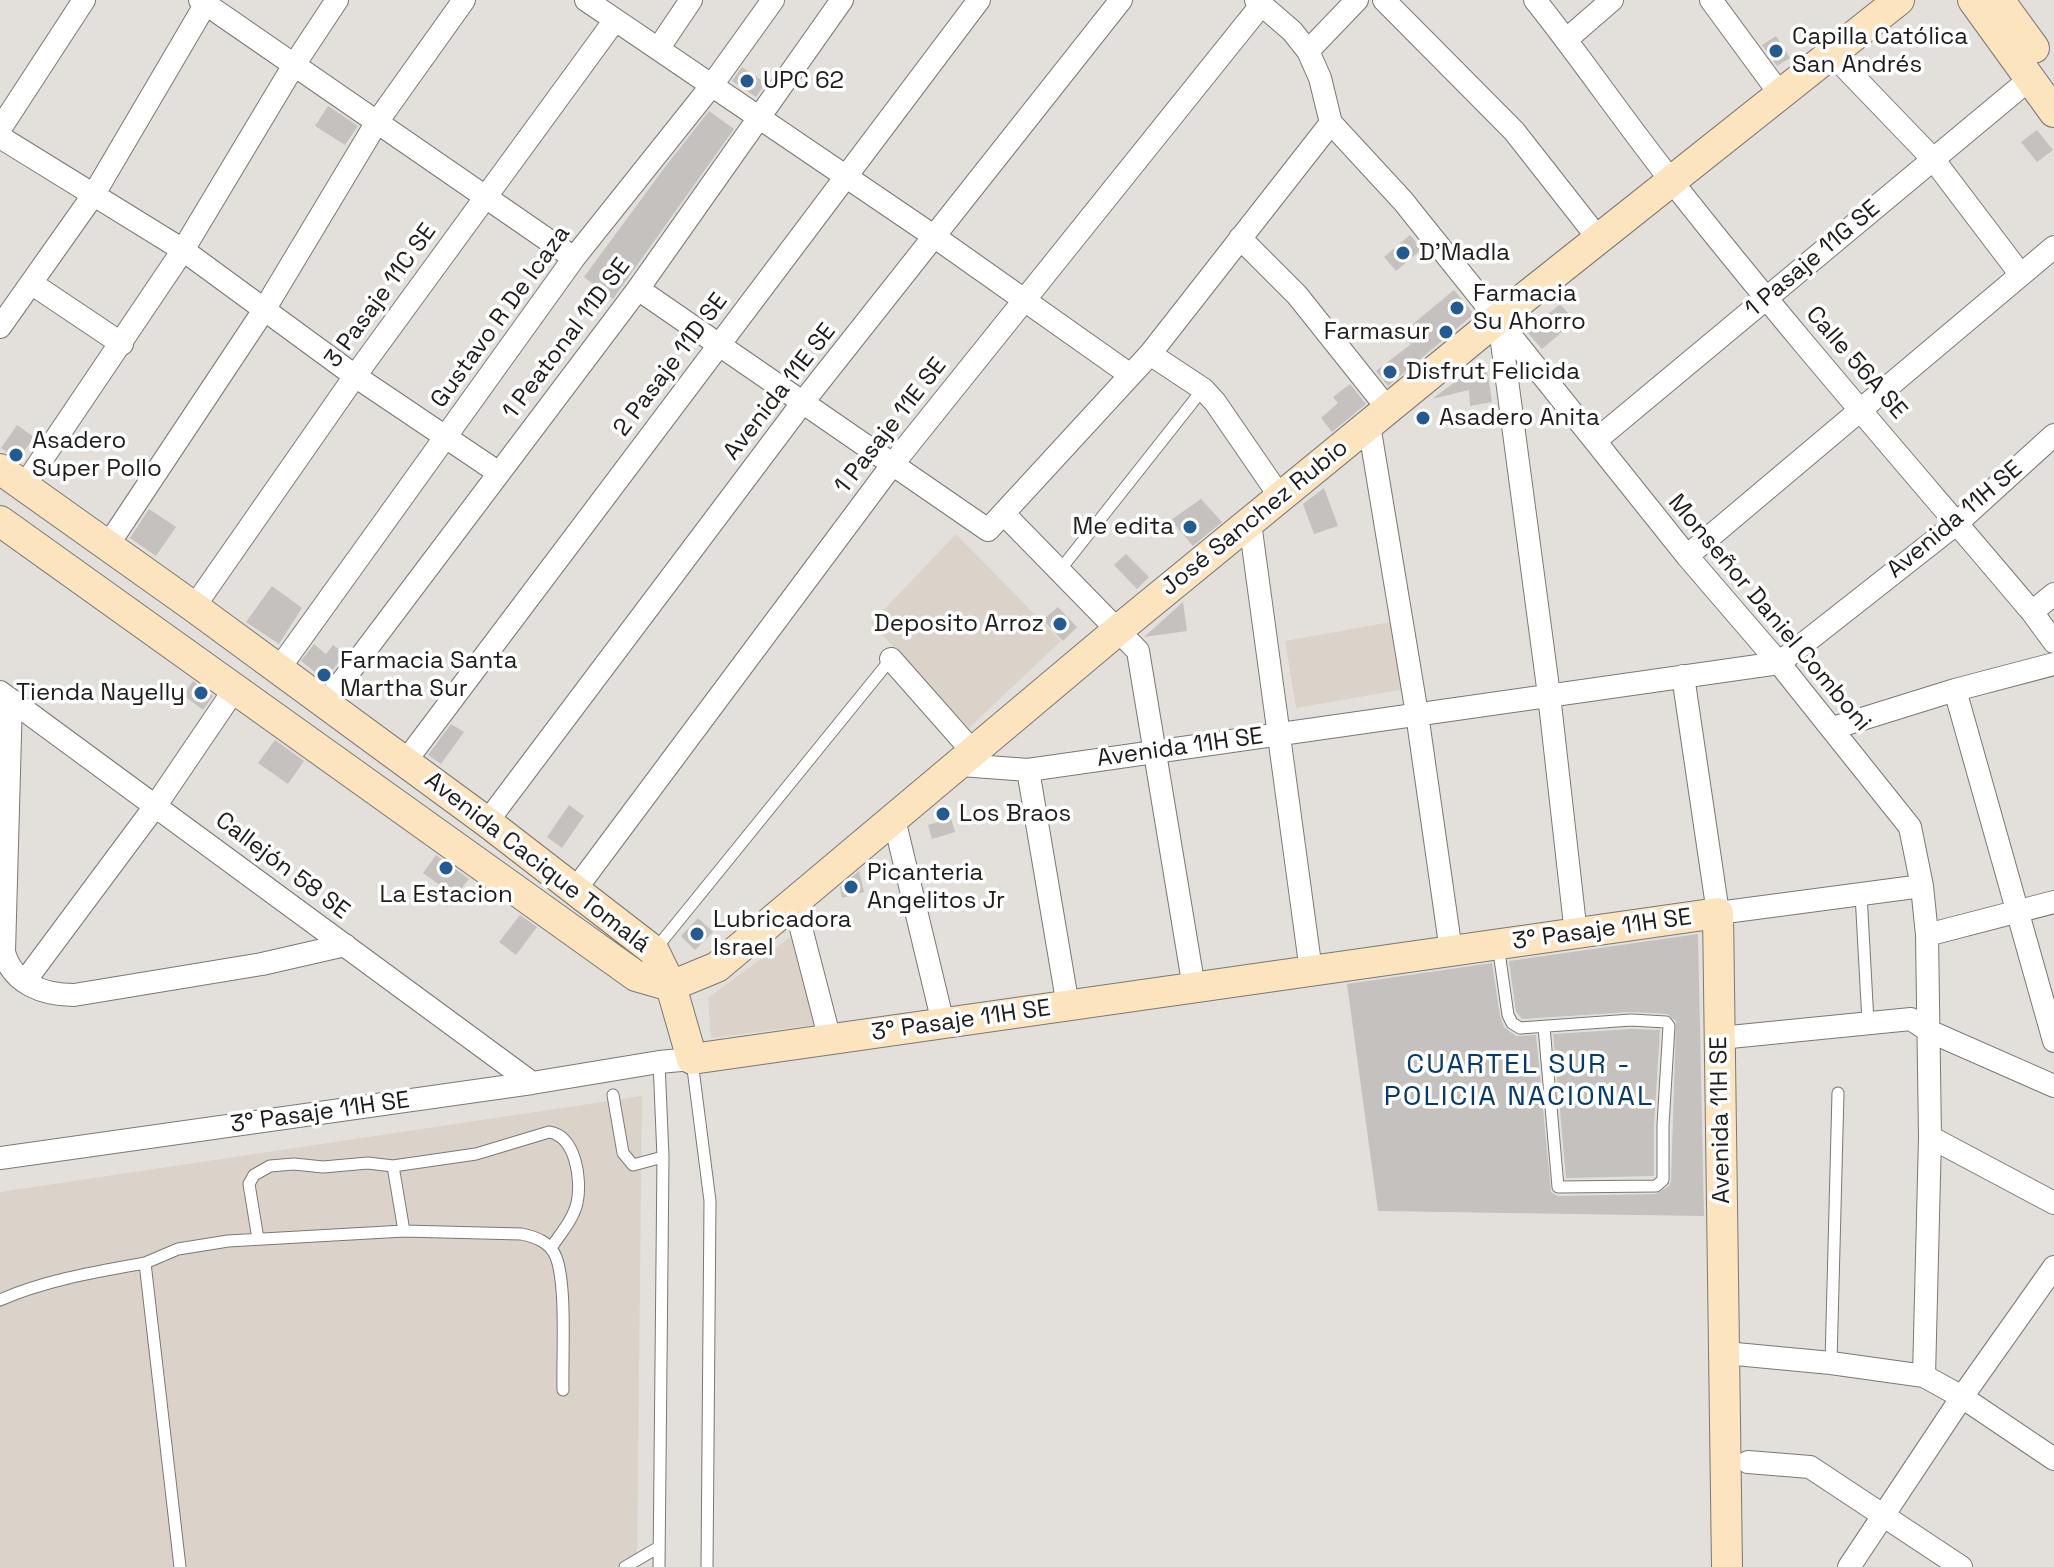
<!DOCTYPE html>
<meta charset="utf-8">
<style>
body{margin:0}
canvas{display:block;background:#e3e0dc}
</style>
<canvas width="2054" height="1567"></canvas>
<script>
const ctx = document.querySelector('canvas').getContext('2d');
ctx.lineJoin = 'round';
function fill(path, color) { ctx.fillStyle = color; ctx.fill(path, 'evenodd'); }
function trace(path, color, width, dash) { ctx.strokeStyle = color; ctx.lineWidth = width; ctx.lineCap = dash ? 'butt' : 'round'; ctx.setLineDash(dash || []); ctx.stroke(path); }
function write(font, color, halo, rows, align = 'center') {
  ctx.font = font + ' "Space Grotesk",sans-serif'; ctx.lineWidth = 7; ctx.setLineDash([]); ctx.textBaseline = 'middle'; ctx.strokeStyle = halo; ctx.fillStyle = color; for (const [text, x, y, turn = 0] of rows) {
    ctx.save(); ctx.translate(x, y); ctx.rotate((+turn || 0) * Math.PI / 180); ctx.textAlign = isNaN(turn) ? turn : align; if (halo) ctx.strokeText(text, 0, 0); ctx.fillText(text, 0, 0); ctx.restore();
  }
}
fill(new Path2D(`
 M956 534 1061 641 969 728 871 623Z
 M1396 621 1405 689 1296 708 1285 641Z
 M797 932 821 1024 711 1038 708 998Z
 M642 1096 637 1567H0V1192Z`), '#dbd3c9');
fill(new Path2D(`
 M1776 36 1790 58 1777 66 1762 45Z
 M742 67 766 83 756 97 732 81Z
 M328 106 358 126 345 145 315 126Z
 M709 111 734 129 613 299 584 277 665 167Z
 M2037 130 2053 150 2037 162 2021 142Z
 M1410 235 1422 249 1396 271 1384 257Z
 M1454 290 1474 314 1388 386 1376 371 1411 344 1402 333Z
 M1560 304 1575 321 1542 349 1527 332Z
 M1483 366 1488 375 1492 402 1470 406 1469 390 1432 399 1471 370Z
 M1350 384 1366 404 1332 432 1321 418 1338 403 1333 397Z
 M17 425 34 437 18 460 1 448Z
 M1324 488 1338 526 1314 534 1303 504Z
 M1201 499 1222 522 1193 546 1171 520Z
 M149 509 176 527 156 556 130 538Z
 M1126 554 1149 577 1137 589 1114 565Z
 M272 586 302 608 279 644 246 622Z
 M1183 602 1187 631 1144 637Z
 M1058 607 1077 627 1063 641 1043 620Z
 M314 644 326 654 333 645 345 654 325 680 301 661Z
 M193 681 213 696 203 710 183 695Z
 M451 724 464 732 441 764 428 755Z
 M275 740 304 761 288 784 258 763Z
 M569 805 584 816 562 848 547 837Z
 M951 818 955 832 932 839 928 825Z
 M436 855 469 879 447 907 434 896 441 886 423 873Z
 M859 871 864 892 842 898 840 887Z
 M520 915 537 927 516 955 499 942Z
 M698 918 713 932 695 950 681 936Z
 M1698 934 1704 1216 1378 1211 1347 984 1492 963 1500 1016 1504 1027 1516 1036 1536 1035 1551 1192 1558 1196 1656 1194 1669 1186 1671 1181 1676 1021 1667 1014 1631 1012 1522 1019 1516 1012 1509 961Z
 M1631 1029 1660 1030 1654 1125V1176L1566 1178 1553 1034Z`), '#c5c1be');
const lane = new Path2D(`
 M1060 570 1203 389
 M1861 894 1868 1022
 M1498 945 1508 1015 1512 1023 1520 1028 1631 1020 1666 1022 1669 1026 1663 1125V1180L1656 1186 1558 1187 1544 1027
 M654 951 891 659
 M692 1061 710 1201 707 1567
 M613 1095 623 1153 633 1165 663 1157
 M404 1231 393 1166 476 1154 549 1132C576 1136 582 1180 577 1203 573 1220 560 1234 551 1248
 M258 1239 249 1184 254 1175 270 1166 294 1164 323 1167 368 1163 393 1166
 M0 1300C46 1280 95 1272 145 1263
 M1831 1363 1838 1093
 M180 1567 145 1263 178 1249 228 1241 404 1231 521 1234C536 1237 550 1242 556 1257 567 1286 562 1357 563 1390
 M625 1567 659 1547
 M659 1567 663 1157 659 1062`);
const street = new Path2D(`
 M200 0 574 258
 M586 0 935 237 1129 374
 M1256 0 1292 31 1308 51 1320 78 1331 123 1403 201 1687 556 1779 663 1910 827 1922 886 1927 935 1930 1137 1924 1376
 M1384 0 1514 131 1598 238
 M1535 0C1583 60 1626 124 1674 184 1789 330 1912 470 2032 612L2054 642
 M1711 0 1780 94
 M1567 39 1612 0
 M658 49 691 0
 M1308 51 1357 0
 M1831 53 1933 159 2021 275
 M0 129 84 0
 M0 137 183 250 355 376 499 473
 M1240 238 1297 295 1388 409
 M31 283 122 344
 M638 289 988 530 1150 354 1331 123
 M1499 320 1549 695 1576 934
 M0 327 94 194 208 0
 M1150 354 1203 389 1215 402 1281 498
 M1369 425 1417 714 1451 951
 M1595 441 2031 78
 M24 486 183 250 294 65 337 0
 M1004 514 1138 651 1194 988
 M1250 523 1311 971
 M108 545 264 310 377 122 464 0
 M1687 556 2054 247
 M194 607 355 376 615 20
 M2032 612 2054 594
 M891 659 974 753
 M278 670 574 258 712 85 773 0
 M1683 676 1718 913 1922 886
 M1955 690 2054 1041
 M0 692 532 1083
 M11 700 4 952C12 984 44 995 74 995L262 964 345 945
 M325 704 638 289 842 0
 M1833 728 1955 690 2054 664
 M405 762 979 0
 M961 765 1028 770 1779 663 1957 523 2054 435
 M1028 770 1068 1006
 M894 819 943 1023
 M487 822 803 402 1121 0
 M575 890 892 465 1262 4
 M794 901 830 1040
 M1927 935 2054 902
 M25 981 156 805 234 690
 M1720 1038 1911 1019 1929 1031 2054 1086
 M1930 1137 2054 1203
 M0 1158 532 1083 659 1062 692 1059
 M1725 1353 1831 1363 1924 1376 1962 1397 2054 1459
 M1748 1462 1810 1467 1961 1567
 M1849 1567 1962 1397 2054 1267`);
const secondary = new Path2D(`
 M1973 0 2054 112
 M1999 0 2034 48
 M0 469 194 607 487 822 654 951 671 986 692 1059 1718 913 1727 1567
 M0 521 636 976 671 986
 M671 986 717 967 1118 630 1499 318 1899 0`);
trace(lane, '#7a7874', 13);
trace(street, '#7a7874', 24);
trace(secondary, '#7a7874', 32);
trace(lane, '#fff', 11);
trace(street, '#fff', 22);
trace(secondary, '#fce4be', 30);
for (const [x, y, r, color] of [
 [1776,51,8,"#245a92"],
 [747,81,8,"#245a92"],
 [1403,253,8,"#245a92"],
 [1457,308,8,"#245a92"],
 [1446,332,8,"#245a92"],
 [1390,372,8,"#245a92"],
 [1423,418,8,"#245a92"],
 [16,455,8,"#245a92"],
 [1190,527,8,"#245a92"],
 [1060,624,8,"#245a92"],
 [324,675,8,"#245a92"],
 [201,693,8,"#245a92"],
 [943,814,8,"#245a92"],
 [446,868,8,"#245a92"],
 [851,887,8,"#245a92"],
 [697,934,8,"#245a92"]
]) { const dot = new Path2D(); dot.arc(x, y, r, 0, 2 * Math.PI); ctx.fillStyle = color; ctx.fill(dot); trace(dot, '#fff', 3); }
write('24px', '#1e1d1c', '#fff', [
 ["Capilla Católica",1792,37],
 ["San Andrés",1792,65],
 ["UPC 62",763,81],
 ["D'Madla",1419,253],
 ["Farmacia",1473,294],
 ["Su Ahorro",1473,322],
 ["Farmasur",1430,332,"right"],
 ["Disfrut Felicida",1406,372],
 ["Asadero Anita",1439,418],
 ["Asadero",32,441],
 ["Super Pollo",32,469],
 ["Me edita",1174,527,"right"],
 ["Deposito Arroz",1044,624,"right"],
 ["Farmacia Santa",340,661],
 ["Martha Sur",340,689],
 ["Tienda Nayelly",185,693,"right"],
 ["Los Braos",959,814],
 ["Picanteria",867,873],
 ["Angelitos Jr",867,901],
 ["La Estacion",446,895,"center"],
 ["Lubricadora",713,920],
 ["Israel",713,948]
], 'left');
write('24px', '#1e1d1c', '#fff', [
 ["1 Pasaje 11G SE",1813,259,-40],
 ["3 Pasaje 11C SE",381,296,-54],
 ["Gustavo R De Icaza",501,317,-54],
 ["1 Peatonal 11D SE",567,339,-53],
 ["Calle 56A SE",1856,363,49],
 ["2 Pasaje 11D SE",671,365,-53],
 ["Avenida 11E SE",780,392,-52],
 ["1 Pasaje 11E SE",891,426,-52],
 ["José Sanchez Rubio",1255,518,-39],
 ["Avenida 11H SE",1955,520,-40],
 ["Monseñor Daniel Comboni",1769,613,50],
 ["Avenida 11H SE",1180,748,-8],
 ["Avenida Cacique Tomalá",537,863,38],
 ["Callejón 58 SE",282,866,37],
 ["3° Pasaje 11H SE",1602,930,-8],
 ["3° Pasaje 11H SE",961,1021,-8],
 ["3° Pasaje 11H SE",320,1113,-8],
 ["Avenida 11H SE",1721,1120,-91]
]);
ctx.letterSpacing = '2px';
write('28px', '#053b6c', '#fff', [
 ["CUARTEL SUR -",1519,1065],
 ["POLICIA NACIONAL",1519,1097]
]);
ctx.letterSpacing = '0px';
</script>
